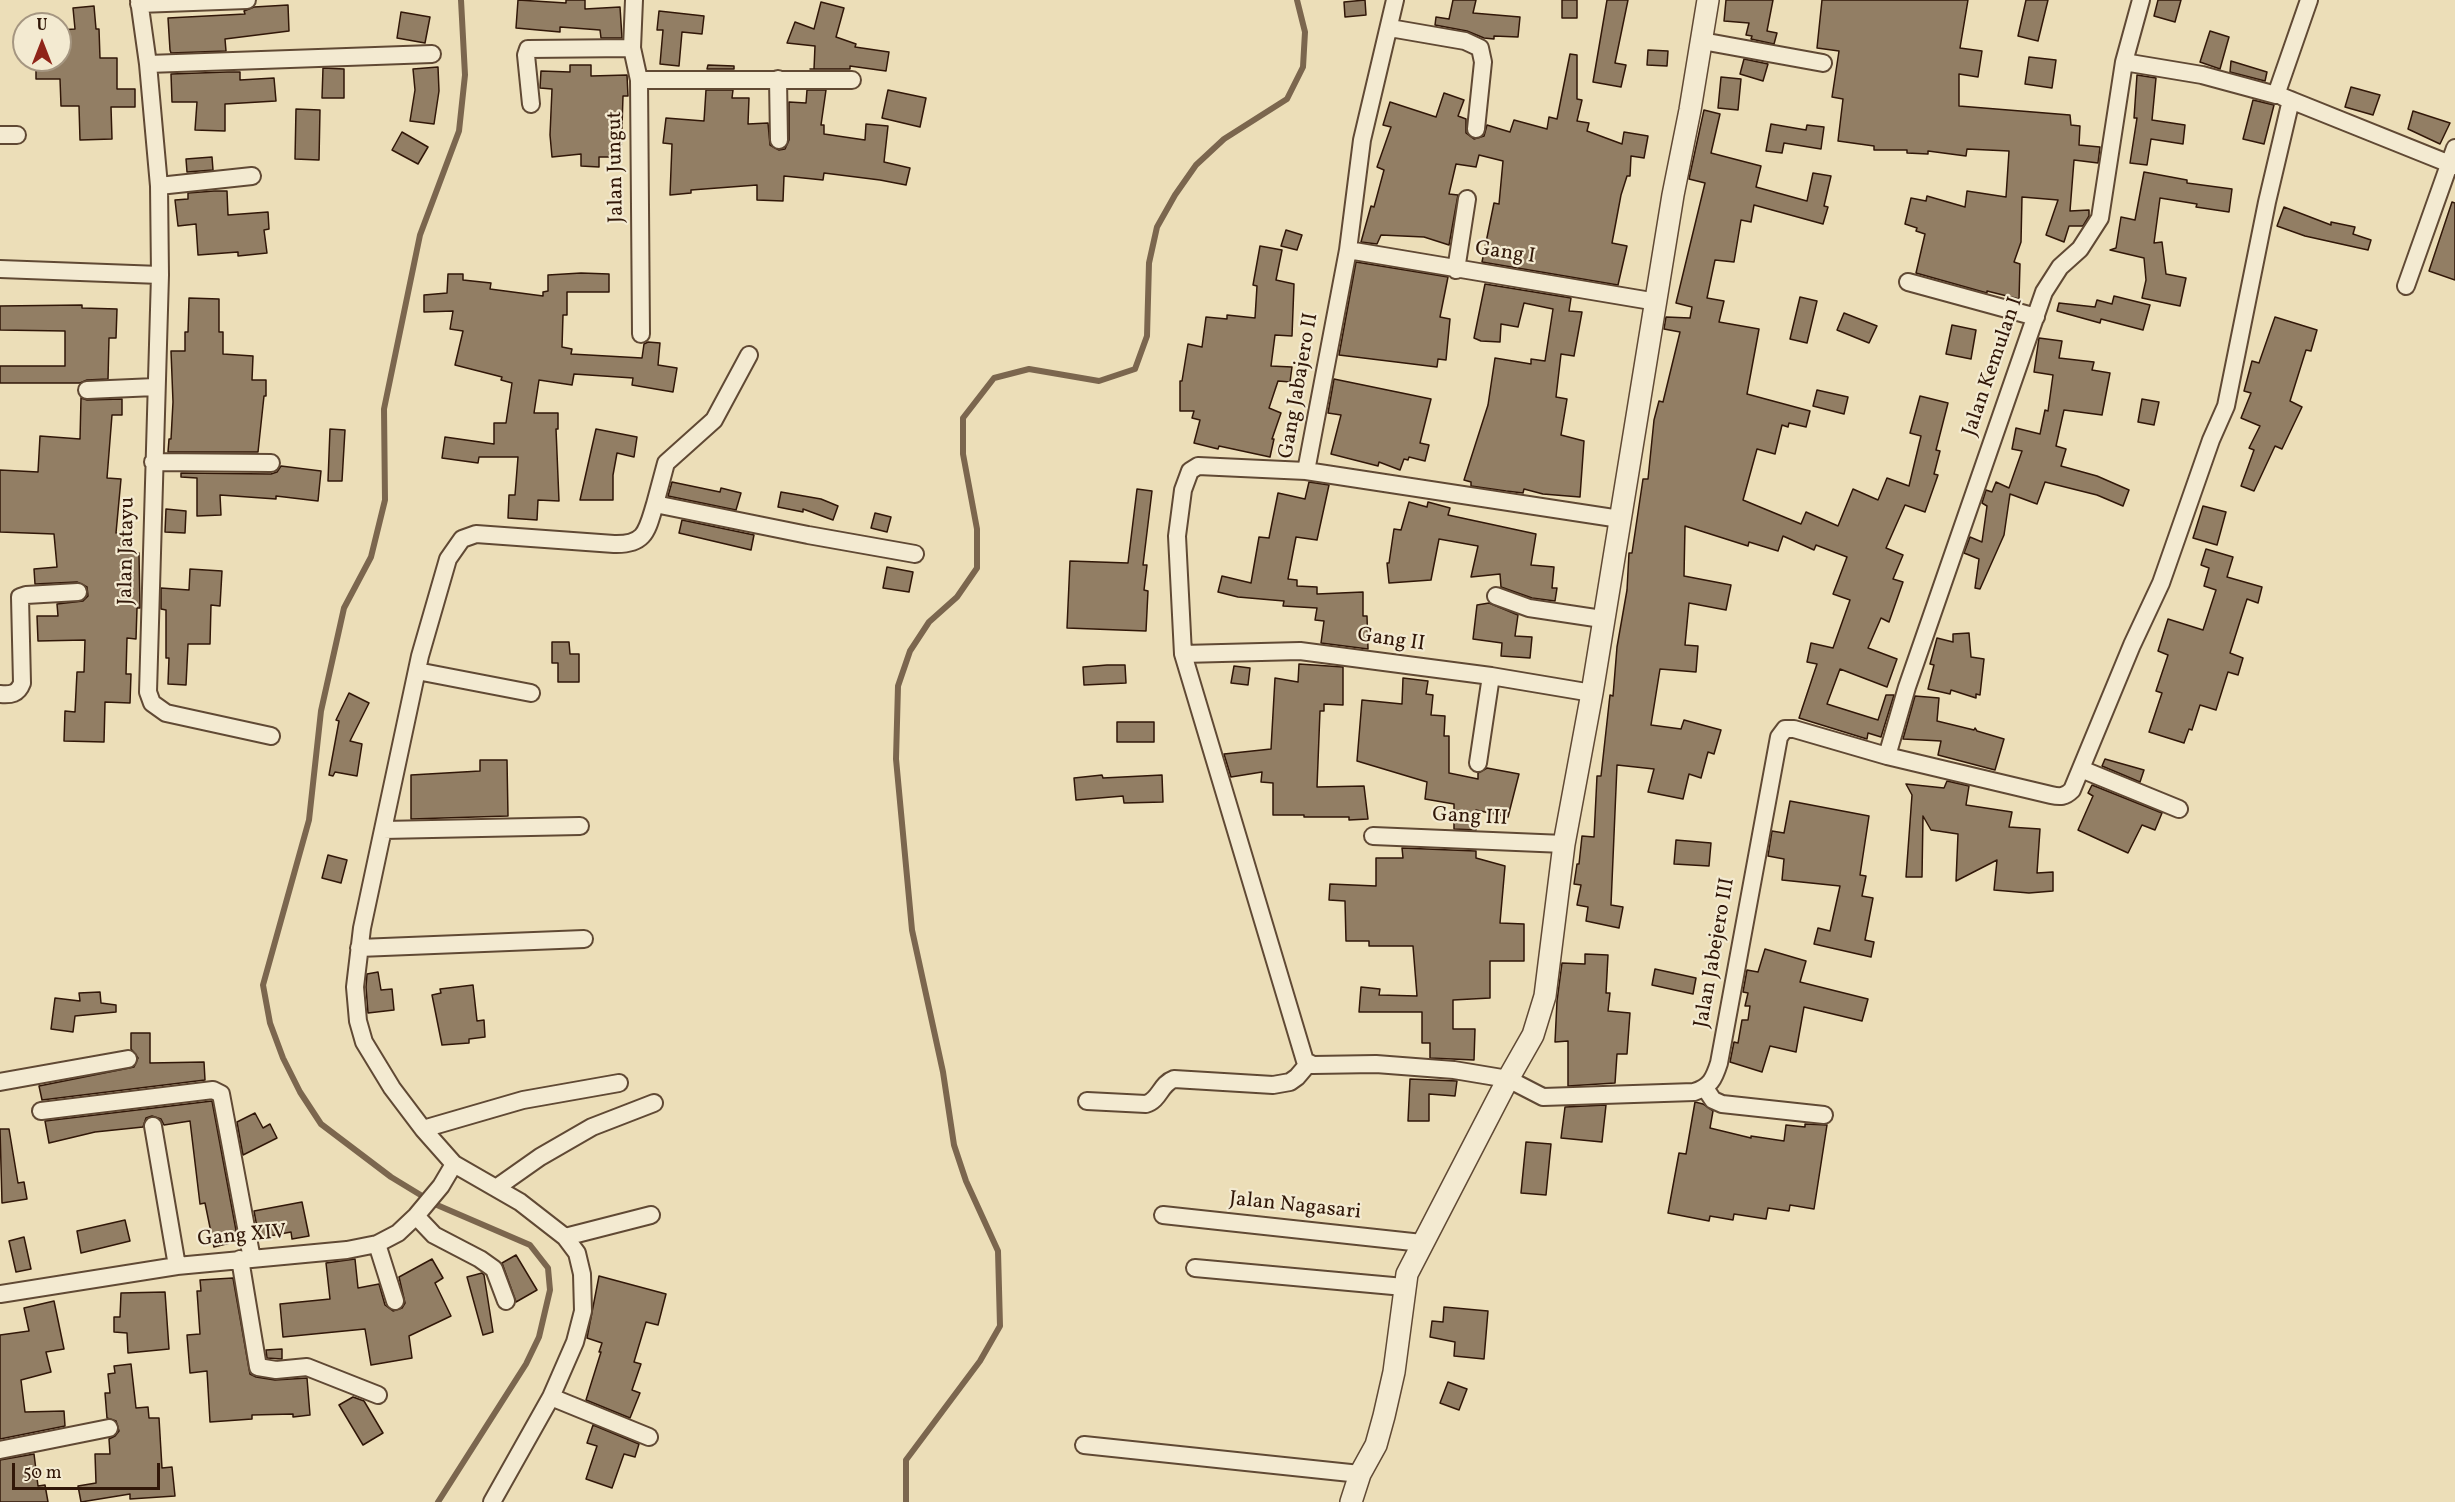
<!DOCTYPE html>
<style>
body{margin:0}
#map{position:relative;width:2455px;height:1502px;overflow:hidden;background:#ecdeb8;font-family:Vollkorn,serif}
canvas{display:block}
.north{position:absolute;left:12px;top:12px;width:60px;height:60px;box-sizing:border-box;background:#f3ead1;border:2px solid #a59681;border-radius:50%;rotate:0deg;font-size:16px;font-weight:700;line-height:24px;text-align:center;color:#311708}
.north::after{content:'';display:block;margin:auto;width:21px;height:27px;background:#8f2418;clip-path:polygon(50% 0,100% 100%,50% 72%,0 100%)}
.scale{position:absolute;left:12px;top:1463px;width:148px;height:27px;box-sizing:border-box;border:3px solid #311708;border-top:0;padding-left:8px;font-size:18px;line-height:21px;white-space:nowrap;color:#311708;-webkit-text-stroke:4px #f3ead1;paint-order:stroke}
</style>
<div id="map">
<canvas width="2455" height="1502"></canvas>
<div class="north">U</div>
<div class="scale">50 m</div>
</div>
<script>
const ctx = document.querySelector('canvas').getContext('2d');
ctx.lineJoin = 'round';
function trace(path, color, width, dash) { ctx.strokeStyle = color; ctx.lineWidth = width; ctx.lineCap = dash ? 'butt' : 'round'; ctx.setLineDash(dash || []); ctx.stroke(path); }
function fill(path, color) { ctx.fillStyle = color; ctx.fill(path, 'evenodd'); }
function write(font, color, halo, rows, align = 'center') {
  ctx.font = font + ' Vollkorn,serif'; ctx.lineWidth = 4.5; ctx.setLineDash([]); ctx.textBaseline = 'middle'; ctx.strokeStyle = halo; ctx.fillStyle = color; for (const [text, x, y, turn = 0] of rows) {
    ctx.save(); ctx.translate(x, y); ctx.rotate((+turn || 0) * Math.PI / 180); ctx.textAlign = isNaN(turn) ? turn : align; if (halo) ctx.strokeText(text, 0, 0); ctx.fillText(text, 0, 0); ctx.restore();
  }
}
trace(new Path2D(`
 M438 1502 526 1364 539 1337 550 1290 548 1268 530 1245 437 1205 391 1177 321 1124 300 1092 283 1058 270 1023 263 985 309 820 321 711 344 608 371 557 385 500 384 409 420 235 459 131 465 75 461 0
 M906 1502V1460L980 1361 1000 1326 998 1251 966 1181 954 1145 943 1072 912 930 896 759 898 686 910 651 929 622 957 597 977 568V529L963 454V418L994 378 1029 369 1099 381 1135 369 1147 336 1149 263 1157 227 1175 195 1196 165 1224 139 1287 99 1303 67 1305 32 1297 0`), '#7b664e', 6);
const building = new Path2D(`
 M518 0 566 3V0H585V9L620 7 622 38H601L600 30 560 27V32L516 28Z
 M1365 0 1366 15 1345 17 1344 2Z
 M1453 0H1476L1473 13 1520 17 1518 37 1494 36V39L1484 38 1467 31 1435 25 1436 17 1449 19Z
 M1562 0H1577V18H1562Z
 M1607 0H1628L1615 63 1626 65 1621 87 1593 82Z
 M1726 0H1773L1767 31 1777 33 1774 44 1751 39 1752 36 1746 35 1749 23 1724 21Z
 M1822 0H1968L1960 48 1982 51 1978 77 1959 74V106L2070 115 2071 125 2080 126 2079 145 2100 147 2098 163 2074 160 2070 211 2089 210V216L2083 226H2069L2064 242 2046 235 2058 200 2022 197 2021 242 2014 262 2020 264 2019 299 1987 291V293L1916 273 1925 234 1916 231 1917 228 1905 224 1911 198 1926 201 1927 196 1965 207 1967 191 2006 197 2009 151 1967 149 1966 156 1928 151V154L1907 153V150H1874V146L1838 141 1843 99 1832 97 1839 51 1817 48Z
 M2026 0H2048L2038 41 2018 36Z
 M2158 0H2181L2175 22 2154 16Z
 M821 2 844 8 836 37 856 44 855 47 889 52 886 71 850 66V69H810H814L815 46 787 43 795 22 814 29Z
 M288 5 289 31 225 39 226 51 171 53 170 50 168 18 245 14 244 11 254 7Z
 M94 6 96 29H99L100 58H117V89H135V107H111L112 139 80 140 79 106H61L60 79H36V60H60V30L75 29 73 8Z
 M659 11 704 16 702 34 682 32 679 66 660 64 663 30H657Z
 M401 12 430 17 425 43 397 38Z
 M2210 31 2229 37 2220 69 2200 62Z
 M1648 50 1668 51 1667 66 1647 65Z
 M1570 54 1577 55V99L1582 100 1577 121 1589 123 1587 131 1622 144 1624 132 1648 136 1644 158 1631 156 1630 176H1627L1621 195 1612 243 1627 246 1618 285 1482 262 1494 203 1499 204 1503 161 1479 155 1476 167 1456 164 1449 194 1458 195 1449 245 1424 237 1381 235 1377 244 1361 242 1371 206 1374 207 1384 170 1377 167 1391 127 1383 125 1390 102 1436 117 1444 93 1464 100 1458 116 1466 119V133L1474 139 1484 136 1487 125 1510 132 1514 120 1547 129 1549 117 1557 119Z
 M2029 57 2056 60 2052 88 2025 84Z
 M1744 59 1768 64 1763 81 1740 74Z
 M2231 61 2267 72 2265 81 2230 72Z
 M570 65H591V76L627 75 628 96H623L621 157H599V167L581 166V154L552 157 550 135 552 89 540 88 541 71 570 72Z
 M708 65 734 66V69H707Z
 M438 67 439 91 434 124 410 121 415 90 413 69Z
 M323 68 344 69V98H322Z
 M227 72H240V80L274 78 276 101 225 104V131L195 130 197 102H172L171 74Z
 M2137 75 2156 78 2152 120 2185 125 2183 144 2151 139 2147 165 2130 163 2137 118H2134Z
 M1721 77 1741 79 1738 110 1718 108Z
 M2351 87 2380 95 2373 115 2345 107Z
 M706 90H733L732 98H749L748 124 768 123 770 145 779 150 785 149 789 140V102L806 103 807 90H826L821 125H824V134L865 140 866 124 888 126 884 162 910 168 906 185 880 180 824 173 823 180 784 176 783 201 757 200V185L691 190V193L670 195 672 144 663 143 666 118 704 121Z
 M888 90 926 98 920 127 882 118Z
 M2253 100 2274 105 2264 144 2243 139Z
 M296 109 320 110 319 160 295 159Z
 M1704 110 1720 114 1711 153 1761 166 1756 187 1807 201 1813 173 1831 176 1824 206 1828 207 1823 224 1754 205 1751 222 1741 220 1734 262 1715 260 1707 298 1724 301 1719 322 1759 329 1747 394 1810 411 1806 427 1789 423 1788 427 1782 425 1775 454 1757 449 1743 500 1801 524 1806 512 1838 526 1853 489 1878 500 1887 478 1909 486 1921 436 1910 433 1920 396 1948 403 1936 450 1940 451 1934 474 1938 475 1925 512 1905 505 1886 548 1903 555 1893 579 1903 582 1889 622 1881 618 1868 648 1897 659 1887 687 1840 669 1827 704 1878 720 1886 695H1894L1881 737 1868 733 1867 739 1799 718 1817 664 1807 662 1811 643 1833 648 1850 600 1833 594 1847 557 1816 545 1814 550 1783 536 1778 551 1749 542 1748 546 1685 526 1684 576 1731 585 1726 610 1689 603 1685 645 1698 646 1696 672 1660 669 1651 725 1681 729 1684 720 1721 730 1714 754 1708 752 1701 778 1689 774 1683 799 1648 792 1654 769 1617 765 1611 905 1623 907 1619 928 1586 921 1588 907 1577 905 1581 885 1574 884 1577 864H1579L1582 836 1594 837 1597 776H1601L1610 695 1613 696 1617 647 1627 590 1629 553H1632L1643 479H1648L1654 420 1659 401 1663 402 1680 332 1664 329 1666 317 1690 318 1692 307 1676 303 1705 183 1689 179Z
 M2413 111 2450 123 2440 144 2408 129Z
 M1771 124 1806 130 1807 125 1824 127 1821 149 1784 143 1782 153 1766 151Z
 M402 132 428 147 418 164 392 150Z
 M212 157 213 170 187 172 186 159Z
 M2144 172 2187 180V183L2232 189 2229 212 2196 207 2197 204 2160 198 2154 243 2162 242 2166 274 2186 278 2180 306 2142 298 2146 280 2144 258 2110 250 2116 248 2121 217 2135 220Z
 M214 191H227L228 215 268 212 269 229 264 230 267 253 238 256V252L198 255 196 224 178 226 175 200 188 199V193Z
 M2452 202 2455 203V280L2429 271Z
 M2284 207 2331 225V222L2355 227 2353 234 2371 240 2368 250 2305 236 2277 226Z
 M1286 230 1302 235 1297 250 1281 246Z
 M1260 246 1282 250 1276 280 1294 284 1292 336 1275 335 1271 366 1292 367 1290 382 1278 381 1269 408 1281 413 1272 439H1274L1270 457 1219 446 1218 449 1194 443 1200 420 1192 418 1194 411H1180V381H1182L1188 344 1202 347 1206 317 1227 319V315L1255 318 1257 286 1253 285Z
 M1356 262 1448 277 1440 317 1450 319 1446 360 1438 359 1437 367 1339 355Z
 M581 273 609 274V292H567V315H563L562 347 572 349 571 354 642 358 644 344 648 342 660 343 658 365 677 368 673 392 632 385 633 378 574 374 572 385 539 380 534 413H558V429H556L559 501 538 500 537 520 508 518 509 495H515L518 457H479L478 463 442 458 445 437 494 444V423H506L512 383 501 380 502 377 455 365 463 331 450 329 453 311 424 312V295L447 293 448 274H463V280L491 283 490 289 543 296V292L548 291V275Z
 M1485 284 1571 298 1569 311 1582 312 1574 356 1561 354 1556 397 1567 399 1561 435 1584 441 1580 497 1543 494 1524 489 1523 493 1506 491 1471 486V482L1464 480 1488 405 1495 358 1531 364V359L1545 361 1553 309 1524 303 1518 327 1501 324 1500 342 1481 341 1474 338Z
 M2114 296 2150 305 2143 330 2101 319 2100 323 2057 311 2059 303 2095 307 2097 300 2112 304Z
 M1800 297 1817 301 1807 343 1790 339Z
 M189 298 219 299V332H223V354L253 356 252 380H266V396H264L258 452H168L169 439H171L173 402 171 351H185V332H188Z
 M82 305V308L117 309 116 338H109L108 379 87 380 80 383H0V366H65V331L0 330V306Z
 M1844 313 1877 326 1869 343 1837 330Z
 M2275 317 2317 330 2311 351 2306 350 2290 401 2302 407 2282 449 2275 446 2254 491 2241 486 2254 450 2249 448 2260 426 2241 418 2251 393 2244 391 2252 361 2259 363Z
 M1952 325 1976 330 1971 359 1946 354Z
 M2039 338 2062 341 2059 358 2094 362 2092 370 2110 373 2102 415 2064 410 2056 446 2066 449 2061 466 2097 476 2129 490 2123 506 2097 495 2045 482 2037 504 2010 494 2004 535 1980 589 1975 588 1979 559 1964 553 1970 537 1982 542 1987 506 1982 503 1986 490 1992 492 1996 482 2009 488 2022 451 2012 449 2016 428 2040 434 2045 410 2048 411 2053 375 2034 372Z
 M1334 379 1431 399 1420 443 1429 445 1425 461 1409 457 1408 460 1404 459 1400 470 1379 462 1378 466 1331 454 1341 415 1328 413Z
 M1817 390 1848 397 1844 414 1813 406Z
 M81 398 87 400 122 399V415H112L107 478 121 479 116 533H126V553H139L140 608H137L136 639 127 638 126 674H131L130 703 105 702 104 742 64 741 65 711 75 712 77 672H84L85 640 38 641 37 616H58L57 604 83 601 88 596 87 587 77 582 35 584 34 569 57 567 54 534 0 532V470L38 472 40 436 80 439Z
 M2142 399 2159 402 2154 425 2138 422Z
 M330 429 345 430 342 481H328Z
 M596 429 637 437 634 457 617 453 613 475V500H580Z
 M281 466 321 471 318 501 276 496V499L220 495 221 515 197 516V478L181 477V473L271 474 277 472Z
 M672 482 720 492 721 488 741 493 736 510 668 496Z
 M1309 482 1329 485 1317 540 1296 537 1288 579 1297 580V586L1317 587V594L1363 592V616H1367L1368 649 1321 643 1324 621 1315 620 1317 608 1283 606 1284 601 1238 597 1218 592 1222 576 1251 583 1259 537 1269 538 1278 493 1305 499Z
 M1137 489 1152 491 1143 565H1147L1144 590 1148 591 1146 631 1067 628 1070 561 1128 563Z
 M781 492 821 499 838 506 833 520 803 509V512L778 507Z
 M1409 502 1427 507 1428 502 1450 508 1448 515 1536 534 1531 565 1554 567 1552 588H1557L1555 601 1532 598 1501 587 1500 574 1471 577 1478 546 1439 539 1431 580 1389 583 1387 563H1389L1394 529 1401 530Z
 M2203 506 2226 512 2217 545 2193 538Z
 M166 509 186 511 185 533 165 532Z
 M875 513 891 517 887 532 871 528Z
 M682 520 754 535 751 550 679 533Z
 M2206 549 2233 557 2227 577 2262 587 2258 603 2247 599 2230 653 2243 658 2238 675 2228 672 2216 710 2200 705 2192 730 2189 729 2184 743 2149 732 2162 693 2156 691 2168 655 2158 651 2168 619 2203 630 2216 590 2204 586 2209 568 2201 565Z
 M887 567 913 572 909 592 883 588Z
 M190 569 222 571 220 606 211 605 210 644H188L186 685 168 684 169 658H166V610L161 609V588L189 590Z
 M1489 603 1518 615 1515 636 1532 637 1530 658 1501 656 1502 643 1473 639 1477 605Z
 M1969 633 1971 657 1984 659 1980 695 1976 694V698L1951 690 1950 694 1928 689 1934 665 1930 664 1937 638 1953 642V634Z
 M552 642H569L570 654H579V682H558V663H552Z
 M1299 664 1343 667V705L1324 704V711H1320L1317 787 1364 786 1368 819 1349 820V817H1304V815H1273V783L1261 782 1262 772 1231 777 1224 754 1271 749 1275 678 1298 682Z
 M1107 665H1125L1126 683 1084 685 1083 667Z
 M1234 666 1250 668 1248 685 1231 683Z
 M1403 678 1428 681 1426 694 1433 695 1431 715 1445 716 1444 736H1449V773L1478 779V773L1487 768 1519 774 1508 817 1476 810V830L1454 829V804L1425 799 1427 782 1357 761 1362 700 1402 704Z
 M349 693 369 703 350 741 362 744 357 776 335 772 333 776 329 775 339 721 336 720Z
 M1915 696 1939 698 1937 721 1974 730 1975 728 1977 731 2004 739 1995 770 1938 755 1941 741 1903 739Z
 M1117 722H1154V742H1117Z
 M2105 759 2144 770 2140 782 2102 766Z
 M480 760H507L508 816 411 819V775L480 771Z
 M1102 775 1103 778 1162 775 1163 802 1124 803 1123 796 1076 800 1074 778Z
 M1947 781 1969 786 1966 805 2012 812 2009 827 2040 829 2037 873 2053 872V891L2029 893 1994 890 1997 860 1956 881 1958 834 1931 830 1923 816 1922 877H1906L1912 795 1906 784 1944 788Z
 M2092 785 2162 813 2155 830 2142 825 2128 853 2078 830 2093 796 2088 793Z
 M1790 801 1869 816 1860 875 1866 876 1862 896 1873 898 1865 940 1874 942 1871 957 1814 944 1818 928 1830 931 1840 886 1782 880 1784 859 1768 856 1772 831 1784 833Z
 M1676 840 1711 843 1709 866 1674 864Z
 M1402 848 1476 851V858L1505 866 1500 923 1524 924V961H1490V998L1453 1000V1029H1475L1474 1060 1430 1058V1043H1422V1012H1359L1361 987 1380 989 1379 995 1417 996 1413 946H1369V941H1346L1345 901 1329 900 1330 884 1376 886V858H1403Z
 M328 855 347 860 341 883 322 878Z
 M1765 949 1806 961 1800 982 1868 999 1862 1021 1804 1007 1796 1052 1770 1046 1762 1072 1730 1062 1734 1042 1738 1043 1742 1020H1748L1750 1006H1745L1748 993 1743 992 1747 970 1758 972Z
 M1585 954 1608 955 1606 993H1610L1608 1011 1630 1013 1627 1054H1617L1615 1083 1568 1086V1041L1555 1042 1557 1001 1562 963 1585 964Z
 M1655 969 1696 978 1693 994 1652 985Z
 M378 972 381 990 392 989 394 1010 368 1013 366 987 367 974Z
 M473 985 477 1021 484 1020 485 1037 469 1039V1043L442 1045 432 995 441 993 440 989Z
 M100 992 101 1003 116 1005V1012L75 1016 73 1032 51 1029 55 998 80 1001 79 993Z
 M131 1033H150V1063L204 1062 205 1080 42 1100 39 1086 134 1067 138 1058 131 1049Z
 M1410 1079 1457 1081 1455 1096 1429 1094V1121H1408Z
 M212 1101 238 1241 214 1247 205 1203 200 1204 190 1121 164 1125 161 1119 152 1116 146 1118 143 1127 95 1132 49 1143 45 1121Z
 M1695 1102 1703 1104 1713 1111 1710 1128 1751 1138V1136L1784 1141 1786 1125 1805 1127V1124L1827 1125 1814 1209 1790 1205 1789 1211 1768 1208 1766 1219 1734 1214 1733 1220 1710 1216 1709 1221 1668 1213 1679 1153 1686 1154Z
 M1606 1105 1602 1142 1561 1138 1565 1107Z
 M255 1113 263 1128 270 1124 277 1138 243 1155 237 1122Z
 M0 1129H9L18 1183 24 1182 27 1199 2 1203Z
 M1526 1142 1551 1144 1546 1195 1521 1193Z
 M302 1202 309 1236 292 1239 291 1232 259 1238 254 1211Z
 M125 1220 130 1241 81 1253 77 1231Z
 M24 1237 31 1269 16 1272 9 1241Z
 M516 1255 537 1290 516 1302 502 1263Z
 M355 1259 358 1288 379 1284 385 1305 393 1311 402 1308 405 1303 399 1277 432 1259 443 1278 435 1283 451 1316 409 1336 412 1358 371 1365 365 1329 283 1337 280 1304 330 1299 326 1263Z
 M482 1273 484 1275 493 1332 483 1335 467 1277Z
 M599 1276 666 1294 658 1325 646 1322 634 1362 641 1364 632 1390 640 1393 630 1418 586 1400 601 1352H599L602 1343 587 1338Z
 M233 1278 250 1374 256 1377 275 1380 307 1378 310 1415 293 1417V1414L252 1415V1419L210 1422 207 1371 190 1373 187 1335 200 1334 197 1291H201L200 1280Z
 M165 1292 169 1349 128 1353 127 1333 114 1332V1317H120L121 1293Z
 M54 1301 64 1349 46 1352 51 1372 21 1380 25 1412 64 1411 65 1426 0 1439V1335L29 1331 24 1308Z
 M1444 1307 1488 1311 1484 1359 1454 1356 1455 1342 1430 1337 1432 1321 1443 1322Z
 M282 1349V1359L267 1358 266 1350Z
 M131 1364 136 1408 148 1407 149 1418H159L162 1468 172 1467 175 1496 130 1499V1494L81 1502 78 1486 96 1483 95 1454H110L109 1439 115 1436 119 1431 116 1421 107 1418 105 1393H110L108 1374 115 1373 114 1366Z
 M1448 1382 1467 1389 1459 1410 1440 1403Z
 M353 1397 364 1401 383 1433 363 1445 339 1405Z
 M593 1425 639 1444 635 1457 624 1454 612 1488 586 1479 597 1446 587 1443Z
 M34 1454 38 1486 45 1485 48 1502H0V1460Z`);
fill(building, '#927e64');
trace(building, '#311708', 1.5);
const minor = new Path2D(`
 M139 0 148 64 159 186 160 275 148 692 152 703 166 713 271 736
 M634 0 632 48 639 80 641 334
 M1395 0 1362 140 1348 250 1306 471 1620 519
 M139 4 247 0
 M1390 28 1465 41 1480 48 1483 62 1476 129
 M1702 41 1823 63
 M2124 62 2202 75 2276 95 2309 0
 M148 64 432 54
 M778 79 779 140
 M639 80H852
 M2283 97 2455 166
 M531 104 526 55 528 49 632 48
 M0 135H17
 M159 186 252 176
 M1348 250 1657 302
 M0 269 160 275
 M1456 270 1467 199
 M1908 282 2036 317
 M2406 286 2455 148
 M87 390 155 387
 M153 462 271 463
 M1306 471 1198 466 1190 471 1183 490 1177 536 1183 654 1305 1061 1313 1065 1376 1064 1454 1070 1508 1079 1543 1097 1694 1092C1710 1087 1714 1079 1719 1063L1779 737 1785 729H1794L1887 756 2051 795C2060 797 2065 797 2072 790L2132 645 2161 583 2211 440 2226 406 2267 202 2291 100
 M655 504 666 463 714 420 749 355
 M1496 596 1529 608 1602 619
 M1183 654 1300 651 1491 676 1592 693
 M417 671 531 693
 M0 694C11 695 18 694 22 683L20 597 26 595 78 592
 M1887 756 1907 687 2044 292 2060 267 2080 249 2100 218 2124 62 2141 0
 M1478 763 1491 676
 M2081 769 2179 809
 M383 830 580 826
 M1373 836 1564 844
 M359 948 584 939
 M0 1082 128 1059
 M1705 1088 1713 1100 1722 1104 1824 1115
 M1087 1101 1146 1104C1160 1100 1160 1084 1174 1079L1273 1085 1290 1082 1297 1077 1308 1064
 M41 1111 213 1090 221 1094 252 1259
 M153 1126 177 1266
 M423 1129 523 1100 619 1083
 M496 1188 540 1157 592 1127 654 1103
 M1163 1215 1422 1243
 M416 1216 434 1235 480 1259 494 1269 506 1301
 M565 1237 651 1215
 M377 1244 395 1301
 M240 1259 258 1367 276 1370 307 1367 378 1395
 M1195 1268 1404 1287
 M0 1294 177 1266 347 1250 377 1244 398 1233 416 1216 441 1186 454 1164
 M551 1397 649 1437
 M1084 1445 1360 1474
 M0 1450 109 1428
 M492 1502 551 1397 575 1342 583 1311 582 1274 577 1253 565 1237 520 1202 454 1164 423 1129 392 1088 364 1042 358 1021 355 987 362 928 420 656 448 559 462 539 476 534 614 544C646 545 647 530 655 504L808 535 915 554`);
const tertiary = new Path2D(`
 M1351 1502 1360 1474 1376 1445 1384 1416 1394 1372 1407 1274 1508 1079 1533 1035 1545 996 1564 844 1592 693 1673 195 1690 110 1708 0`);
trace(minor, '#604934', 20);
trace(tertiary, '#604934', 24);
trace(minor, '#f3ead1', 16);
trace(tertiary, '#f3ead1', 21);
write('21px', '#311708', '#f3ead1', [
 ["Jalan Jungut",617,167,-91],
 ["Gang I",1505,254,8],
 ["Jalan Kemulan I",1994,367,-71],
 ["Gang Jabajero II",1300,386,-80],
 ["Jalan Jatayu",128,551,-89],
 ["Gang II",1391,641,8],
 ["Gang III",1470,818,3],
 ["Jalan Jabejero III",1716,953,-80],
 ["Jalan Nagasari",1295,1207,6],
 ["Gang XIV",242,1237,-5]
]);
</script>
